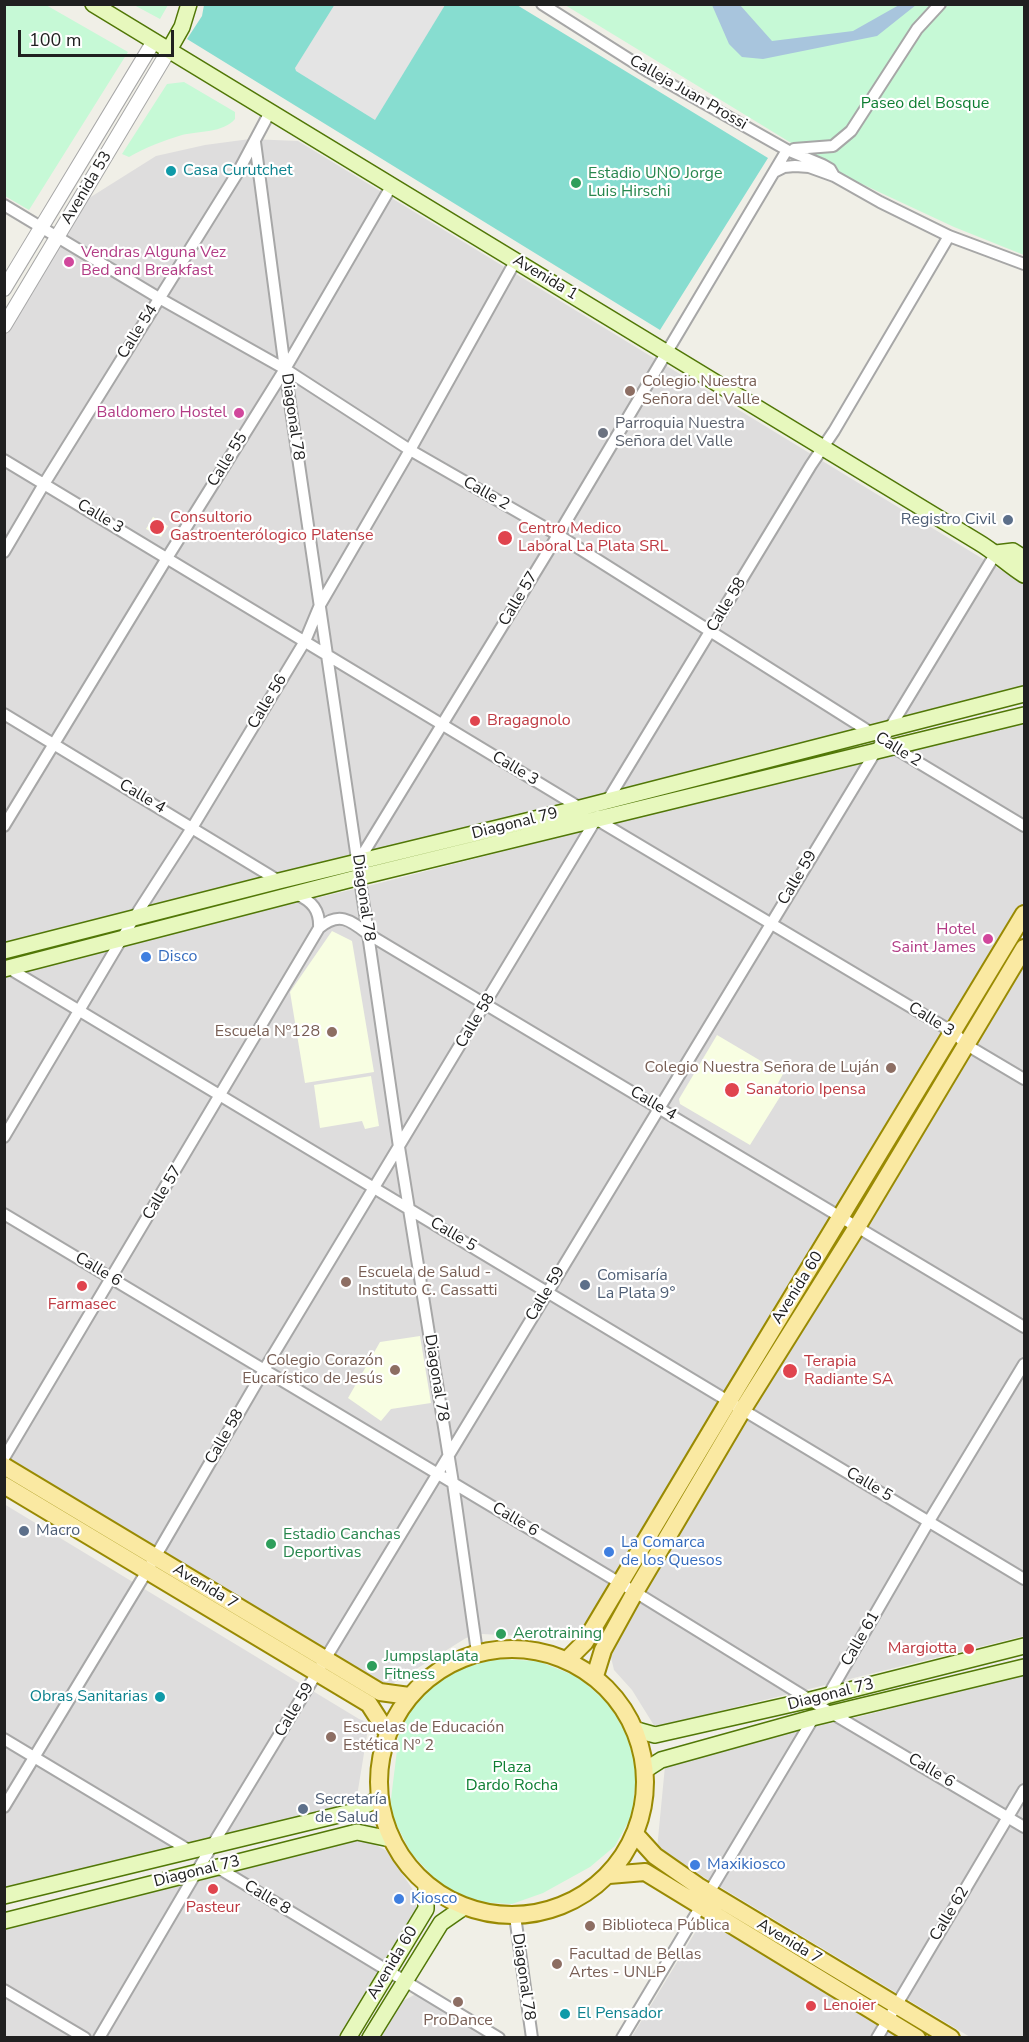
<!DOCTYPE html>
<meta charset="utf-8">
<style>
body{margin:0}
#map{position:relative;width:1029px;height:2042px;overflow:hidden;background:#f0efe7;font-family:"Nunito Sans",sans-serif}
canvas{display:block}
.frame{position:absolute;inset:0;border:6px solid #202020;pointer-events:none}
.scale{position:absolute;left:18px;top:30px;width:156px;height:27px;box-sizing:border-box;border:3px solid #202020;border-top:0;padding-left:8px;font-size:18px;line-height:21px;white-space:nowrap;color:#202020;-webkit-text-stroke:4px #fff;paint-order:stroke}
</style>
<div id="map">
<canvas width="1029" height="2042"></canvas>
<div class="frame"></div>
<div class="scale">100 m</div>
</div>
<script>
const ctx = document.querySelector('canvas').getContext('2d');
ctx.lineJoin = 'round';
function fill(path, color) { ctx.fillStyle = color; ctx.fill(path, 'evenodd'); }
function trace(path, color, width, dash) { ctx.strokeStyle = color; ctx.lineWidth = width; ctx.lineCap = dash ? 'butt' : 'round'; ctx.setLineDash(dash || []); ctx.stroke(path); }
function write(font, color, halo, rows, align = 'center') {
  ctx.font = font + ' "Nunito Sans",sans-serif'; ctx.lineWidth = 4.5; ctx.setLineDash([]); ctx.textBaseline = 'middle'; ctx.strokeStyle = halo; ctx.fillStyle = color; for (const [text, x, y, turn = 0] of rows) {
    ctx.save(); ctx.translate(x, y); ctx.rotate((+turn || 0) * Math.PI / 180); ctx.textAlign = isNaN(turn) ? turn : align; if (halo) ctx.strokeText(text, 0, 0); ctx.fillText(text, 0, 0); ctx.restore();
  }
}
fill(new Path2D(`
 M250 139 298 141 1024 584V687L372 854 5 945 4 336 86 200 156 156 205 145Z
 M1024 718V904L579 1639 482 1634 466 1638 389 1686 5 1459 4 971 372 885Z
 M1024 962V1636L655 1727 632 1690 614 1670 609 1649Z
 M4 1504 359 1719 369 1723 356 1802 5 1890Z
 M1024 1675V2037H970L657 1849 665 1766 815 1725 834 1723Z
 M364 1839 387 1851 417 1896 416 1910 338 2037 5 2038V1930Z
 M712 1920 907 2038H631L699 1926Z
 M416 1994 488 2037 380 2038 401 2002Z`), '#dedddd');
fill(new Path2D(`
 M153 517 168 526 161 537 146 529Z
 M332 931 352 941 374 1072 305 1083 290 992Z
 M717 1035 783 1074 776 1087 783 1092 750 1145 680 1104 679 1099Z
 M371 1076 379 1126 365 1129 362 1121 320 1128 314 1085Z
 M420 1336 431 1403 391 1409 381 1421 348 1398 380 1342Z`), '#f8fee2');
fill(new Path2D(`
 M5 4 46 5 128 52 29 210 5 196Z
 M134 5H168L160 19Z
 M565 5H1024V255L954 227 847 177Z
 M184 82 235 112V119C223 133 199 131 182 135 163 141 146 147 129 157L122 154 167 84Z
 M495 1659 538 1661 578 1677 608 1703 628 1737 634 1755 636 1776 632 1815 615 1846 590 1867 543 1893 512 1904 475 1902 439 1883 411 1853 393 1818 390 1807 399 1734C405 1710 432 1682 454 1672 466 1666 482 1663 495 1659Z`), '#c6f9d6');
fill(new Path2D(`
 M204 5H517L768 158 660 330 187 39 202 16Z`), '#87ddd0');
fill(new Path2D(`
 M335 4 445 5 375 120 296 71 295 68Z`), '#e4e4e4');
fill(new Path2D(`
 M712 5H740L772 41 853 31 899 5H916L877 36 763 59 742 57 729 44Z`), '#a8c5dd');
const minor = new Path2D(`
 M542 4 649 72 787 150 823 165 830 169 834 176
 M255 142 285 369 368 934 399 1147 453 1483 477 1652
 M794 149 833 146 851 131 917 29 940 4
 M774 172 784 167 795 166 809 167 834 176 880 202 949 236 1024 264
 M4 205 159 298 285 369 410 450 558 535 873 734
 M4 460 582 809
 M4 552 44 484 238 172 270 112
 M4 714 279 881
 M891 746 1024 826
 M606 803 811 465 834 431 949 236
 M594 818 956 1034 965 1044 1024 1079
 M4 826 167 558 285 369 392 185
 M358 862 558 535 787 150
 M296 894C312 901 320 910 319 928
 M5 966 1024 1579
 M4 1137 134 918 192 828 305 641 320 605 410 450 516 260
 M4 1214 635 1592 823 1708 1024 1827
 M4 1458 319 928C339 911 350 920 368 934L1024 1327
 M826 1699 929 1521 1024 1364
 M4 1739 192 1852
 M4 1807 147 1571 264 1370 598 816
 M215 1866 499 2038
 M515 1916 532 2038
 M4 1990 85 2038
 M99 2038 213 1844 996 553
 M622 2038 814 1717
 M877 2038 1024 1790`);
const tertiary = new Path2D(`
 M4 289 154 41
 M4 326 169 50`);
const secondary = new Path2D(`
 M93 4 978 542C995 552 1008 565 1024 575
 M169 50 182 27 189 4
 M996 553 1013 551 1024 558
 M4 951 279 881 580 808 1024 694
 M4 969 360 877 1024 715
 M637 1730 655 1735 810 1700 1024 1646
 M647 1769 661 1760 812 1718 1024 1667
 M4 1896 351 1812 379 1799
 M4 1921 357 1832 390 1839
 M348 2038 426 1909V1885
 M370 2038 441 1923 464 1907`);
const primary = new Path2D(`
 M4 1466 380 1692 409 1696
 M4 1485 369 1704 387 1732
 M379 1782a133 133 0 1 1 266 0a133 133 0 1 1-266 0Z
 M568 1659 585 1642 729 1401 1024 914
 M595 1676 603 1650 635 1592 743 1409 857 1227 1024 948
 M636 1835 655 1856 698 1886 951 2038
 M609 1875 645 1872 917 2038`);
trace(minor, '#a7a7a7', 14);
trace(tertiary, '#a7a7a7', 16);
trace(secondary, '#517707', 18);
trace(primary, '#998a03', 20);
trace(minor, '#fff', 10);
trace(tertiary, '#fff', 14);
trace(secondary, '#e7f8bd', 15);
trace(primary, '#fae9a2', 16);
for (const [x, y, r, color] of [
 [171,171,6,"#0f9aa8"],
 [576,183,6,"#2e9e5b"],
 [69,262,6,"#d1479c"],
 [630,391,6,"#8d6e63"],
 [239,413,6,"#d1479c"],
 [603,433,6,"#6b7280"],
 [1008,520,6,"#5c6f8a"],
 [157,527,8,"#e0444e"],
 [505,538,8,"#e0444e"],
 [475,721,6,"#e0444e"],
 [988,939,6,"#d1479c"],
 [146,957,6,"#3f7fe0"],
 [332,1032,6,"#8d6e63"],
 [891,1068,6,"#8d6e63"],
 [732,1090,8,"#e0444e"],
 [346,1282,6,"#8d6e63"],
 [585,1285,6,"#5c6f8a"],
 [82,1286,6,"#e0444e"],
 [395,1370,6,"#8d6e63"],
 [790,1371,8,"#e0444e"],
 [24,1531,6,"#5c6f8a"],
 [271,1544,6,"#2e9e5b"],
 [609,1552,6,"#3f7fe0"],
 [501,1634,6,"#2e9e5b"],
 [969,1649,6,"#e0444e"],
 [372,1666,6,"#2e9e5b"],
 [160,1697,6,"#0f9aa8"],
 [331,1737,6,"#8d6e63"],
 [303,1809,6,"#5c6f8a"],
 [695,1865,6,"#3f7fe0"],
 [213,1889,6,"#e0444e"],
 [399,1899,6,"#3f7fe0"],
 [590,1926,6,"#8d6e63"],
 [557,1964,6,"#8d6e63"],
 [458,2002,6,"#8d6e63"],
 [811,2006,6,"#e0444e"],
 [565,2014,6,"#0f9aa8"]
]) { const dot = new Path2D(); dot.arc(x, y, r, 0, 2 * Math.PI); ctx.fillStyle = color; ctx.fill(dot); trace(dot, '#fff', 2); }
write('16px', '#202020', '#fff', [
 ["Calleja Juan Prossi",688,93,30],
 ["Avenida 53",87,188,-59],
 ["Avenida 1",545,278,31],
 ["Calle 54",138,332,-58],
 ["Diagonal 78",292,417,82],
 ["Calle 55",228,460,-58],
 ["Calle 2",486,494,30],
 ["Calle 3",100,517,31],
 ["Calle 57",519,599,-59],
 ["Calle 58",727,605,-59],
 ["Calle 56",268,702,-59],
 ["Calle 2",898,750,32],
 ["Calle 3",515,769,31],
 ["Calle 4",142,797,31],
 ["Diagonal 79",515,824,-14],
 ["Calle 59",798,878,-59],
 ["Diagonal 78",363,898,82],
 ["Calle 3",931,1020,32],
 ["Calle 58",476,1021,-59],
 ["Calle 4",653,1104,31],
 ["Calle 57",163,1193,-59],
 ["Calle 5",453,1235,31],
 ["Calle 6",98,1270,31],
 ["Avenida 60",798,1288,-58],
 ["Calle 59",546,1294,-59],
 ["Diagonal 78",436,1378,81],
 ["Calle 58",225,1437,-60],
 ["Calle 5",869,1485,31],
 ["Calle 6",515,1520,31],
 ["Avenida 7",205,1587,31],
 ["Calle 61",861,1639,-60],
 ["Diagonal 73",831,1695,-14],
 ["Calle 59",295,1710,-59],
 ["Calle 6",931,1771,31],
 ["Diagonal 73",197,1872,-14],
 ["Calle 8",267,1898,31],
 ["Calle 62",950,1914,-59],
 ["Avenida 7",789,1942,31],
 ["Avenida 60",393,1963,-59],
 ["Diagonal 78",523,1977,82]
]);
write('16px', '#0e7e32', '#fff', [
 ["Paseo del Bosque",925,104],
 ["Plaza",512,1768],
 ["Dardo Rocha",512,1786]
]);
write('16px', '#0d838f', '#fff', [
 ["Casa Curutchet",183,171],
 ["Obras Sanitarias",148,1697,"right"],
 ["El Pensador",577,2014]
], 'left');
write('16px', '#27864d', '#fff', [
 ["Estadio UNO Jorge",588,174],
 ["Luis Hirschi",588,192],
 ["Estadio Canchas",283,1535],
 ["Deportivas",283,1553],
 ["Aerotraining",513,1634],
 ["Jumpslaplata",384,1657],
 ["Fitness",384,1675]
], 'left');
write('16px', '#b23c85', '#fff', [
 ["Vendras Alguna Vez",81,253,"left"],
 ["Bed and Breakfast",81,271,"left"],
 ["Baldomero Hostel",227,413],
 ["Hotel",976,930],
 ["Saint James",976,948]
], 'right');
write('16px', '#785e54', '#fff', [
 ["Colegio Nuestra",642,382],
 ["Señora del Valle",642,400],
 ["Escuela Nº128",320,1032,"right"],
 ["Colegio Nuestra Señora de Luján",879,1068,"right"],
 ["Escuela de Salud -",358,1273],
 ["Instituto C. Cassatti",358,1291],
 ["Colegio Corazón",383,1361,"right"],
 ["Eucarístico de Jesús",383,1379,"right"],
 ["Escuelas de Educación",343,1728],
 ["Estética Nº 2",343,1746],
 ["Biblioteca Pública",602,1926],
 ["Facultad de Bellas",569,1955],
 ["Artes - UNLP",569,1973],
 ["ProDance",458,2021,"center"]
], 'left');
write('16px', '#5b616d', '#fff', [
 ["Parroquia Nuestra",615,424],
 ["Señora del Valle",615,442]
], 'left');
write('16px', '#be3a42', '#fff', [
 ["Consultorio",170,518],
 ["Gastroenterólogico Platense",170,536],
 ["Centro Medico",518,529],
 ["Laboral La Plata SRL",518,547],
 ["Bragagnolo",487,721],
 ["Sanatorio Ipensa",746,1090],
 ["Farmasec",82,1305,"center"],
 ["Terapia",804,1362],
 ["Radiante SA",804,1380],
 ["Margiotta",957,1649,"right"],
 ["Pasteur",213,1908,"center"],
 ["Lenoier",823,2006]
], 'left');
write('16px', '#4e5e75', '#fff', [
 ["Registro Civil",996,520,"right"],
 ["Comisaría",597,1276],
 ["La Plata 9°",597,1294],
 ["Macro",36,1531],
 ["Secretaría",315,1800],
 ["de Salud",315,1818]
], 'left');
write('16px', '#366cbe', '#fff', [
 ["Disco",158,957],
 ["La Comarca",621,1543],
 ["de los Quesos",621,1561],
 ["Maxikiosco",707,1865],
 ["Kiosco",411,1899]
], 'left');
</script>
